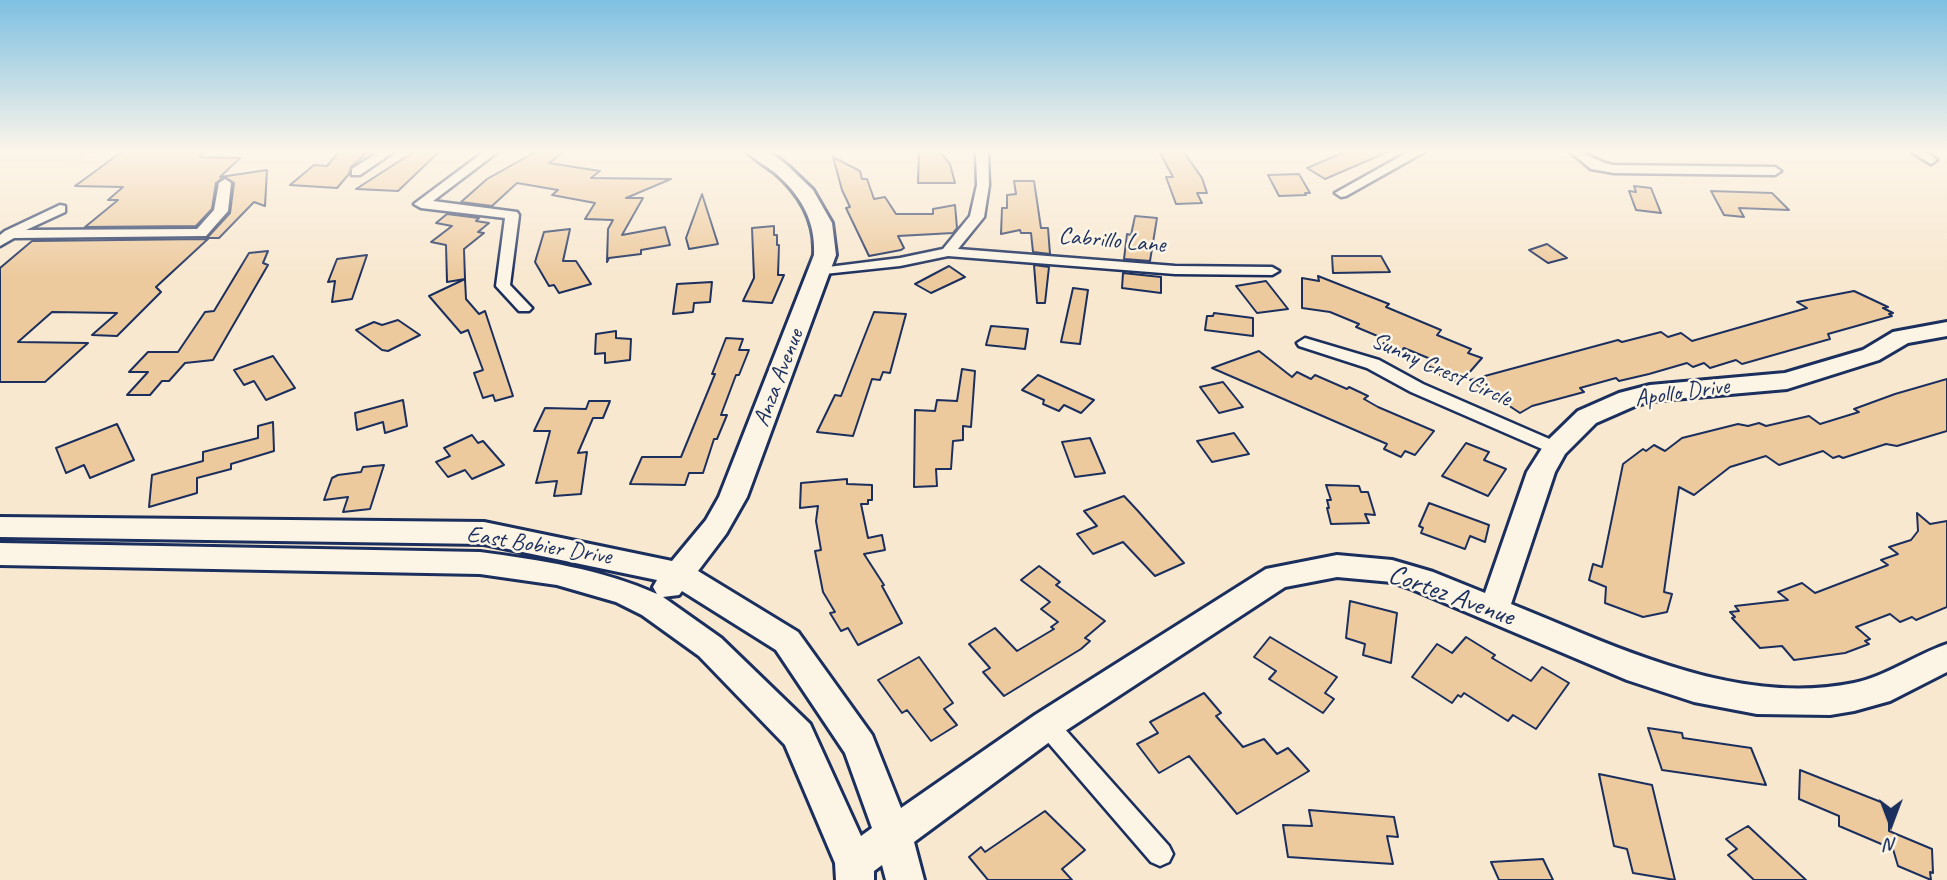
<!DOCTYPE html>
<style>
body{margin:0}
#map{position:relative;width:1947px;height:880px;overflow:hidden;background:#f8e8d0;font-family:Caveat,sans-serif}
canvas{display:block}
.north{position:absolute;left:1856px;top:789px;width:70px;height:70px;-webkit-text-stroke:5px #fcf5e5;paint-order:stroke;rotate:180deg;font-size:19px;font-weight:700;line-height:28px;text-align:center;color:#1b2f5e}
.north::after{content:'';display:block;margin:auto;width:24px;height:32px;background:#1b2f5e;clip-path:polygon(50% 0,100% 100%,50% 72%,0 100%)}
</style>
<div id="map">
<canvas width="1947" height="880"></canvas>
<div class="north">N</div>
</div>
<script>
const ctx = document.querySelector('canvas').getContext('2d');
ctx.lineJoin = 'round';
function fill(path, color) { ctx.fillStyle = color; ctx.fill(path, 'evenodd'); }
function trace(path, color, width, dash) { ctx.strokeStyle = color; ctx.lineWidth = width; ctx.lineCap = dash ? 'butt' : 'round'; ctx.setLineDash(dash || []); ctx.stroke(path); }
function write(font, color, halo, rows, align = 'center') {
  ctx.font = font + ' Caveat,sans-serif'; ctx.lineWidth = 5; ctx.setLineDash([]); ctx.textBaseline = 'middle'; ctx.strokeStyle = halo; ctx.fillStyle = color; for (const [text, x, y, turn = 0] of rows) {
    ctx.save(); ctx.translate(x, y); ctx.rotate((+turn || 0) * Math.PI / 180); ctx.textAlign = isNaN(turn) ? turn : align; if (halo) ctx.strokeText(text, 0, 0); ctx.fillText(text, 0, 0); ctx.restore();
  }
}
fill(new Path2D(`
 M0 151H92L75 163 0 161Z`), '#f1dbbf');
const building = new Path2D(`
 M123 151H206L200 157 240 158 220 177 267 170 265 206 254 202 219 238H209L156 287 161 292 117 336 92 335 117 313 52 312 18 342 88 343 45 382H0V268L32 241 206 239 230 213 234 183 224 177 216 183 212 209 196 226 85 227 118 200H108L123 187 75 186Z
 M340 151H369L351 167 349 174 337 188 290 185 314 165 327 166Z
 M415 151H440L398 191 356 189Z
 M537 151H565L549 163 600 171 591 178 671 179 626 198H643L622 235 665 227 670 245 641 250V254L609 258 607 262 608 229 613 220 585 219 595 203 552 195 558 190 517 183 492 206 461 202 487 179Z
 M919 151H939L950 164 955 183H918Z
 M1159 151H1183L1202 178 1207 193H1197L1202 203 1176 204 1166 177H1173Z
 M1347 151H1390L1325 179 1307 168Z
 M833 157 860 171 862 179H867L874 199 885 197 896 214H933V209L955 205 957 228 953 233 898 236 904 248 901 250 869 256 846 208 850 207 842 190Z
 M1299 174 1310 193H1305L1306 195 1279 196 1268 175Z
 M1014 181H1034L1041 228H1048L1050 254 1033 252 1031 233H1021L1020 230 1001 234 1002 208H1007V195L1016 194Z
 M1634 186 1651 188 1661 213 1636 210 1629 191 1636 192Z
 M1711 191 1772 193 1789 210 1739 208 1744 217 1724 215Z
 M702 194 718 244 689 249 686 238Z
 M447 214 479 218 476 221 489 223 478 232 484 233 464 249 465 279 447 282 446 245 431 242 452 226 436 223Z
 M1135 216 1157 218 1150 261 1124 259 1127 234 1131 235Z
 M774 226V235H777V245H779L778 275H784L772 303 743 301 754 278 752 228Z
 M570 229 563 261H576L591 284 559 293 554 285 549 286 535 262 544 232Z
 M1547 244 1567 258 1548 263 1529 250Z
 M268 251 263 263 268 265 213 360 185 363 169 381H162L150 395H127L148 372H129L148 352H178L205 312 214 311 249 253Z
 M367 255 352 299 332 302 335 281 328 282 337 259Z
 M1332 256H1381L1390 272 1333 273Z
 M1034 265 1049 267 1045 303H1037Z
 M949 266 965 277 931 293 915 284Z
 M1123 273 1161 277V293L1122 288Z
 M1318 276 1389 304 1386 307 1441 330 1437 335 1471 349 1468 353 1482 358 1461 382H1456L1440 375 1443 372 1428 366 1433 360 1404 348 1401 351 1383 344 1387 340 1356 327 1359 324 1330 312 1302 308V278L1319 281Z
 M465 279 466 299 479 314 485 311 513 396 495 401 493 395 483 398 474 373 483 370 468 330 461 333 429 296Z
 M1266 281 1288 309 1257 313 1236 286Z
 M712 282 710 302 694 303 693 312 673 314 677 284Z
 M1073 288 1088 290 1080 344 1061 342Z
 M1854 291 1888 307 1883 308 1893 313 1889 314 1892 316 1828 334 1830 339 1742 364 1736 360 1710 368 1704 363 1693 367 1687 363 1649 374 1619 381 1616 378 1580 388 1584 392 1532 406 1520 413 1470 380 1618 340 1622 342 1661 332 1668 337 1681 333 1692 341 1807 308 1797 302Z
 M874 312 906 314 890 373 883 372 880 380 872 379 853 436 817 432 835 395 841 396Z
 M1214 313 1253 318V336L1205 330 1207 316H1213Z
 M398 320 420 335 388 351 382 350 356 330 374 322 382 325Z
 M991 326 1028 329 1025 349 986 345Z
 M616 331V338L631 339 630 360 605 363V353L595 354 596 334Z
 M726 338 743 339 739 350H749L739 375H736L721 415H727L717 439H714L703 473H689L685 485 630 484 642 457H681L715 374H712Z
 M1259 351 1292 377 1297 372 1311 379 1315 375 1347 389 1349 387 1368 396 1364 399 1378 407 1434 431 1415 455 1405 451 1401 457 1384 449 1387 444 1212 368Z
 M273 356 295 388 266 400 254 381 244 385 234 370Z
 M962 369 975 371 971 427 963 426V440L953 441 951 469H936L937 486 914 487 915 410 935 411 937 400 957 401Z
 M1038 375 1094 400 1081 413 1064 405 1059 411 1043 404 1044 400 1022 390Z
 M1947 379V431L1897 446 1886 444 1843 458 1839 456 1833 458 1823 451 1779 465 1766 456 1730 467 1694 495 1679 487 1664 592 1672 594 1667 612 1643 617 1605 603 1606 587 1589 580 1593 564 1602 567 1623 464 1643 449 1646 451 1654 445 1665 451 1682 438 1738 424 1748 426 1759 423 1766 426 1809 416 1820 424 1859 412 1854 409 1895 394Z
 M1223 382 1243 407 1219 413 1200 387Z
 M403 400 407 426 385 433 383 422 357 430 355 413Z
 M589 401H610L603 418H593L578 453 587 452 581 494 554 496 557 481 536 483 550 431H534L545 408 586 409Z
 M273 422 274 451 231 464V469L197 478V493L149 507 152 475 203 461V452L258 438V426Z
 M117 424 134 460 90 478 84 465 66 473 56 448Z
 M1234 433 1249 454 1212 462 1197 441Z
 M472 435 478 443 483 441 504 465 472 479 465 470 448 477 436 462 450 456 444 448Z
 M1090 438 1105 473 1075 477 1062 442Z
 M1466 443 1489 452 1484 460 1506 469 1488 496 1442 476Z
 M384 465 370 509 343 512 348 497 324 500 332 478 338 475 361 472 363 467Z
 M847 479V484L872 485V500H868V504H861L868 538 882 535 885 550 864 554 884 585 882 586 902 623 858 645 848 628 841 631 830 613 835 612 823 592 815 551 821 550 816 521 818 506 800 508 801 483Z
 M1326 485 1359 486 1361 492H1368L1375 515 1365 514 1369 523 1331 524 1327 508H1329L1327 500H1331Z
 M1124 496 1138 511 1184 563 1155 576 1123 542 1093 554 1077 534 1097 526 1084 511Z
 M1429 503 1489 525 1485 542 1470 536 1465 549 1421 533 1423 528 1419 526Z
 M1917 513 1930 524 1947 521V607L1916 620 1912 617 1900 622 1890 614 1856 627 1870 639 1865 641 1869 644 1845 653 1794 660 1782 646 1760 648 1732 618 1735 617 1730 612 1739 611 1735 606 1788 600 1778 592 1802 583 1815 593 1888 565 1881 560 1898 554 1889 547 1911 540 1918 531Z
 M1039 566 1060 582 1056 585 1105 621 1085 638 1090 641 1081 649 1004 696 983 672 990 668 969 644 995 628 1017 651 1054 629 1051 627 1058 622 1041 609 1050 602 1021 580Z
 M1350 601 1397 613 1391 663 1363 655 1365 644 1346 638Z
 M1270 637 1337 677 1325 693 1334 699 1323 713 1269 679 1276 671 1254 657Z
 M1466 637 1495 655 1492 658 1531 681 1542 667 1569 683 1536 729 1513 715 1508 721 1464 693 1461 697 1458 695 1452 703 1412 677 1437 644 1452 653Z
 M919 657 953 703 944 709 957 725 931 741 907 710 902 713 878 680Z
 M1204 693 1221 713 1216 716 1243 747 1264 739 1277 754 1288 748 1309 771 1237 814 1189 756 1159 773 1137 744 1158 733 1150 722Z
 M1648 728 1682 733 1683 738 1751 748 1766 785 1662 770Z
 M1800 770 1881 802 1889 812V831L1932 849 1933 873 1930 872 1931 880 1898 866 1893 849 1839 826V816L1799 799Z
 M1599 774 1652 785 1675 880 1633 873 1627 849 1614 846Z
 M1309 810 1394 817 1398 837 1387 836 1393 864 1288 857 1283 825 1312 826Z
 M1045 811 1085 850 1062 869 1072 880H988L969 857 981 847 985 852Z
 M1748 826 1806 880H1754L1728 855 1737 849 1726 839Z
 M1543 859 1553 880H1499L1491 862Z`);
fill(building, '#edca9e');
trace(building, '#1b2f5e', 2);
const street = new Path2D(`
 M380 151H395L360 175H352V169Z
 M485 151H499L433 201 517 212 519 215 510 285 529 305 532 308 529 311H519L496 286 505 218 421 208 414 204Z
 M976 151H988L989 185 984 217 958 249 1175 266 1272 267 1279 271 1272 275 1175 274 948 256 900 266 815 275 813 272 820 268 900 258 943 249 970 216 977 185Z
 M1410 151H1426L1346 196 1341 197 1335 193Z
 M1569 151C1587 151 1597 163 1614 165L1775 167 1781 171 1775 175 1614 173 1591 169Z
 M1910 151H1925L1937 160 1931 164Z
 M225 179 231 183 228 211 206 236 14 238 0 246V235L5 231 60 205 65 206V212L26 230 197 229 214 210 219 183Z
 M1305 338 1379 360 1423 384 1561 444 1564 448 1555 454 1549 452 1411 392 1367 368 1299 346 1297 343Z
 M1047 715 1055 718 1169 846 1173 854 1169 862 1160 866 1151 862 1039 732 1036 725 1039 718Z`);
const secondary = new Path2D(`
 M747 151H769L788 166 813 190 832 223 836 255 747 497 726 534 698 571 798 632 872 735 901 808 1035 715 1266 569 1337 555 1392 560 1433 572 1485 593 1527 472 1546 442 1578 411 1619 393 1650 385 1785 373 1863 350 1893 332 1947 322V336L1908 343 1879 360 1787 389 1651 401 1637 405 1596 423 1565 454 1555 472 1511 604C1618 647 1736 707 1854 683 1887 676 1915 655 1947 644V672L1890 701 1854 711 1830 715 1757 714 1694 702 1627 680 1412 589 1392 582 1337 577 1285 587 1059 735 914 842 924 880H886L882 865 874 871V880H836L835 863 785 745 699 656 642 615 616 602 557 585 480 574 0 565V543L480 552C540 560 601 569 657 594L653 587 657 580 484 544 0 537V517L484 522 672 561 706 520 719 497 814 255C816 220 800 194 774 172 765 165 754 160 747 151ZM682 591 776 650 845 753 872 828 861 836 810 724 721 638 663 597 679 595Z`);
trace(street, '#1b2f5e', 5);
trace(secondary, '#1b2f5e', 6);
fill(street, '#fcf5e5');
fill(secondary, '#fcf5e5');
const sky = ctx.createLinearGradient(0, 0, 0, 275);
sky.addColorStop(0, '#7ec0e1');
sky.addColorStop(0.55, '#fcf5ea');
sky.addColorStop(1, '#fcf5ea00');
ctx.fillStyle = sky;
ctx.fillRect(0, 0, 1947, 275);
write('24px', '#1b2f5e', '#fcf5e5', [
 ["Cabrillo Lane",1112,241,5],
 ["Sunny Crest Circle",1441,370,24],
 ["Anza Avenue",779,378,-69],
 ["Apollo Drive",1682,393,-8],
 ["East Bobier Drive",539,546,9]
]);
write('28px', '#1b2f5e', '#fcf5e5', [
 ["Cortez Avenue",1451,596,20]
]);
</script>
